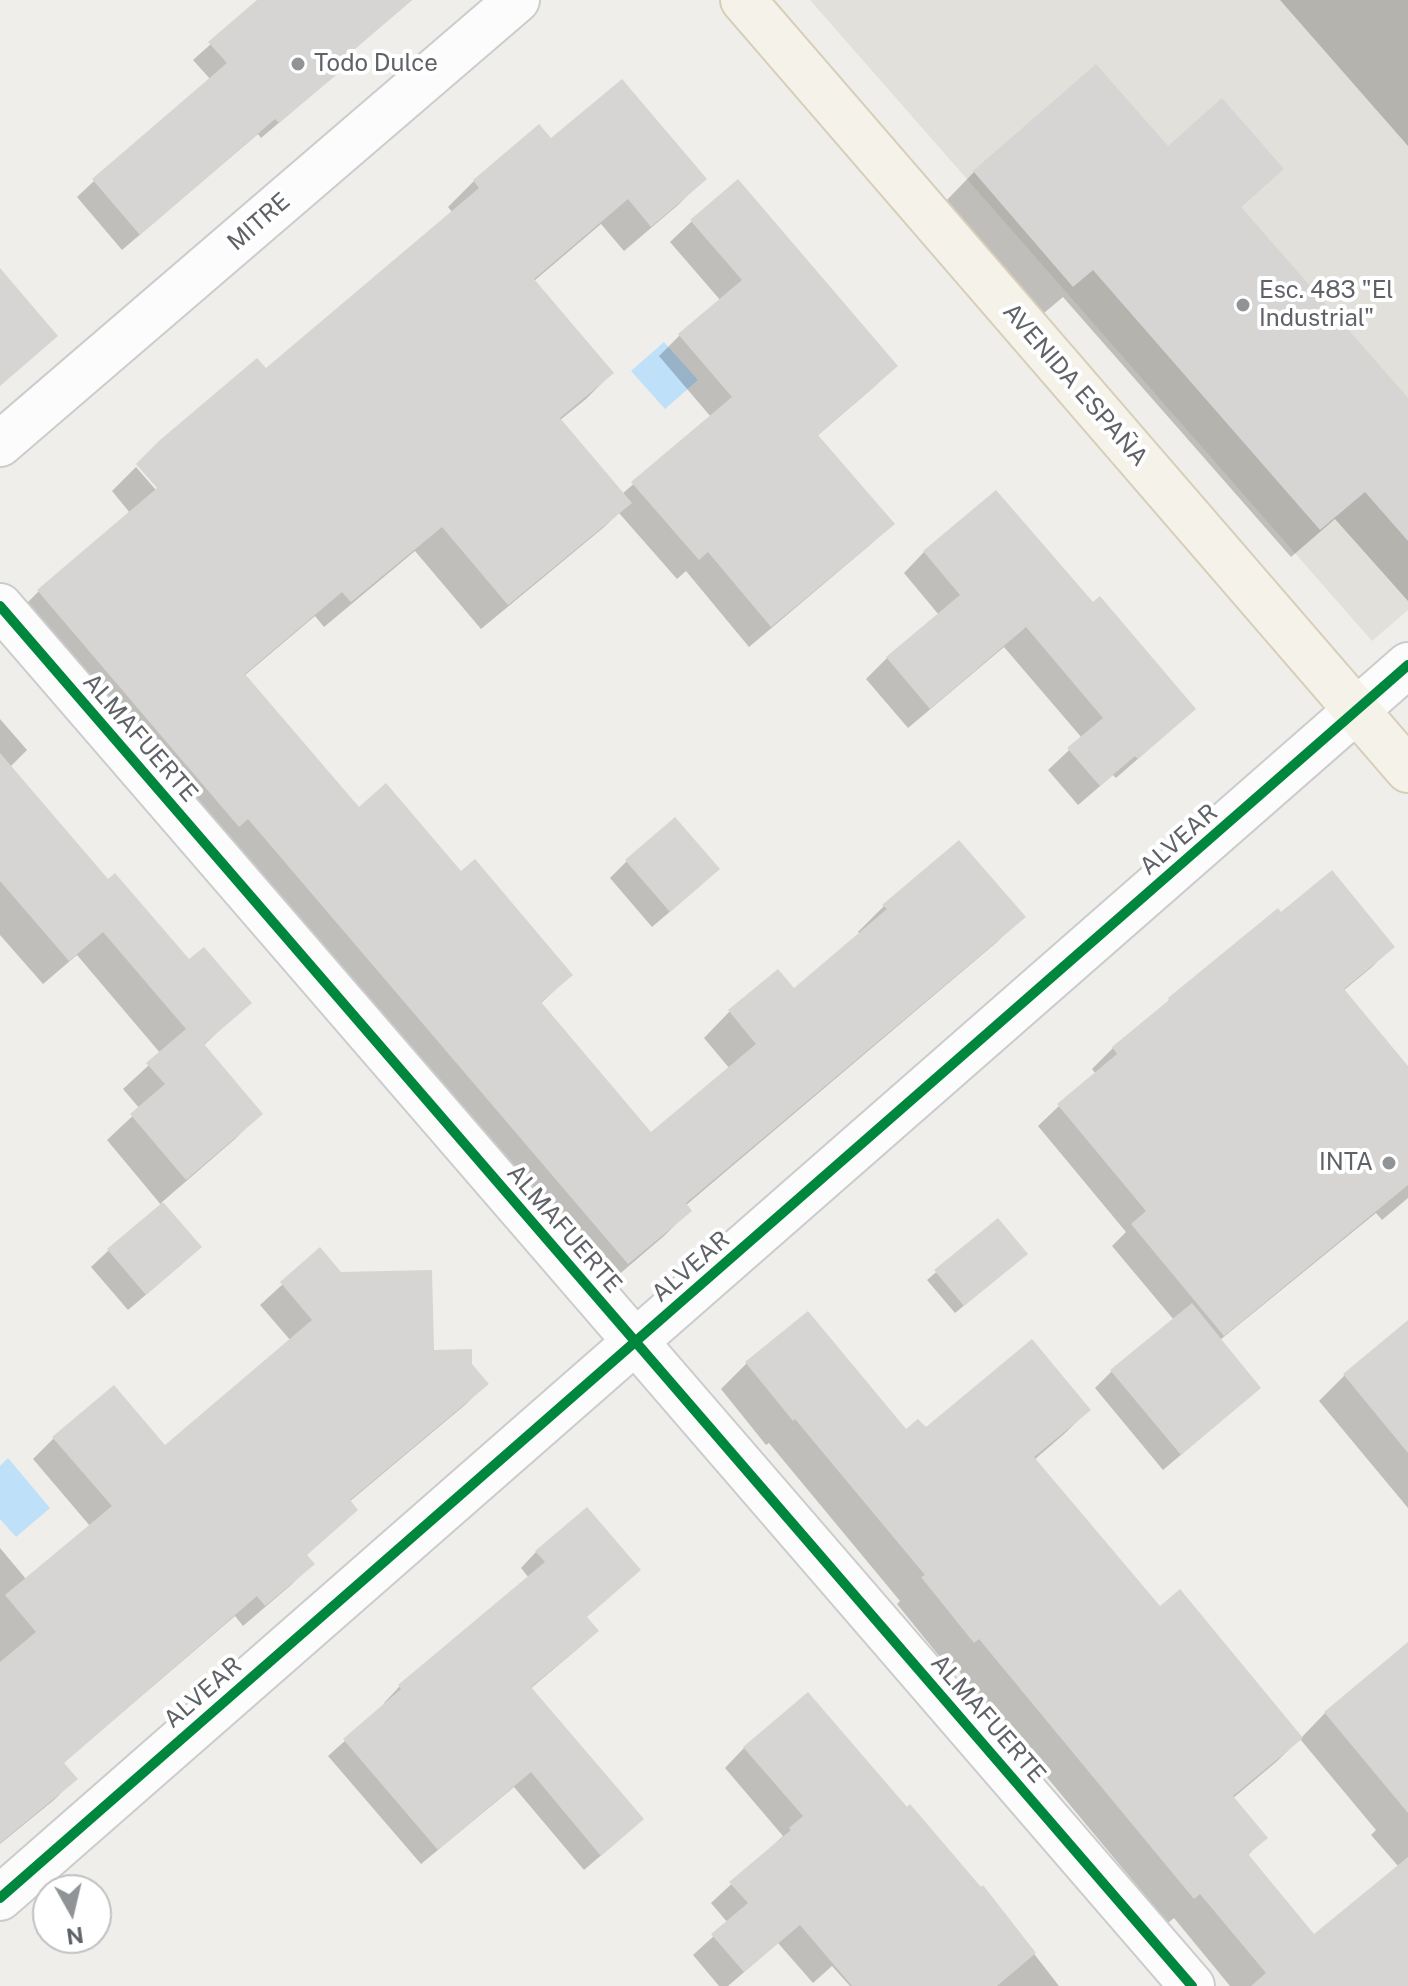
<!DOCTYPE html>
<meta charset="utf-8">
<style>
body{margin:0}
#map{position:relative;width:1408px;height:1986px;overflow:hidden;background:#efeeea;font-family:"Public Sans",sans-serif}
canvas{display:block}
.north{position:absolute;left:32px;top:1874px;width:80px;height:80px;box-sizing:border-box;background:#fff;border:2px solid #bfc1c3;border-radius:50%;rotate:172deg;font-size:22px;font-weight:700;line-height:32px;text-align:center;color:#5f6368}
.north::after{content:'';display:block;margin:auto;width:28px;height:36px;background:#919496;clip-path:polygon(50% 0,100% 100%,50% 72%,0 100%)}
</style>
<div id="map">
<canvas width="1408" height="1986"></canvas>
<div class="north">N</div>
</div>
<script>
const ctx = document.querySelector('canvas').getContext('2d');
ctx.lineJoin = 'round';
function fill(path, color) { ctx.fillStyle = color; ctx.fill(path, 'evenodd'); }
function trace(path, color, width, dash) { ctx.strokeStyle = color; ctx.lineWidth = width; ctx.lineCap = dash ? 'butt' : 'round'; ctx.setLineDash(dash || []); ctx.stroke(path); }
function write(font, color, halo, rows, align = 'center') {
  ctx.font = font + ' "Public Sans",sans-serif'; ctx.lineWidth = 8; ctx.setLineDash([]); ctx.textBaseline = 'middle'; ctx.strokeStyle = halo; ctx.fillStyle = color; for (const [text, x, y, turn = 0] of rows) {
    ctx.save(); ctx.translate(x, y); ctx.rotate((+turn || 0) * Math.PI / 180); ctx.textAlign = isNaN(turn) ? turn : align; if (halo) ctx.strokeText(text, 0, 0); ctx.fillText(text, 0, 0); ctx.restore();
  }
}
fill(new Path2D(`
 M810 0H1408V610L1372 641Z`), '#e2e0da');
fill(new Path2D(`
 M664 342 698 380 665 409 631 371Z
 M8 1458 50 1508 16 1537 0 1519V1466Z`), '#bfe0f9');
fill(new Path2D(`
 M260 0H412L346 56 333 77 261 138 258 134 122 250 77 197 94 181 211 80 193 60Z
 M1280 0H1408V146Z
 M1096 67 1168 148 1281 169 1240 208 1408 401V601L1335 519 1291 557 1063 297 1044 313 946 201 974 172Z
 M539 127 551 141 704 179 678 205 624 251 601 224 534 281 612 373 586 399 559 421 622 494 711 417 659 356 680 335 721 301 670 242 691 222 738 182 895 366 874 387 817 436 892 524 871 544 749 647 686 571 677 579 619 513 603 528 481 629 415 551 324 627 315 616 244 676 359 809 461 874 571 975 540 1004 651 1135 730 1069 704 1038 729 1012 778 972 793 990 860 934 858 932 884 906 1023 916 997 942 685 1206 689 1211 664 1236 602 1289 12 618 38 592 130 513 112 491 136 467 162 497 265 370 453 213 448 207 474 181Z
 M924 552 1092 605 1193 709 1172 729 1116 778 1113 775 1078 805 1048 770 1082 738 1004 647 908 728 866 679 887 658 939 615 904 573Z
 M0 719 27 750 10 767 107 882 189 962 249 1002 203 1046 260 1114 235 1139 161 1203 199 1247 182 1264 128 1310 91 1267 108 1251 162 1206 107 1140 140 1109 123 1089 161 1054 77 955 43 984 0 935Z
 M627 861 700 886 652 927 610 878Z
 M1392 947 1372 967 1343 991 1408 1070V1198L1382 1220 1376 1213 1220 1340 1241 1404 1163 1470 1095 1388 1112 1371 1174 1320 1112 1246 1126 1232 1038 1126 1059 1106 1096 1074 1092 1069 1113 1048 1157 1012Z
 M997 1220 1017 1262 955 1313 927 1280Z
 M320 1250 340 1274 432 1352 470 1365 486 1384 465 1405 349 1502 356 1510 305 1556 312 1564 291 1585 243 1626 235 1616 62 1764 75 1779 54 1800 0 1844V1548L26 1579 90 1526 33 1459 54 1438 164 1448 291 1341 260 1305Z
 M807 1314 906 1432 1089 1410 1063 1435 1034 1460 1159 1609 1301 1738 1325 1713 1408 1660V1986H1230L1174 1918 1168 1923 952 1663 948 1667 897 1604 900 1601 769 1443 766 1445 721 1389 746 1364ZM1300 1739 1376 1830 1371 1835 1399 1867 1314 1937 1247 1856 1265 1838 1232 1799 1275 1763Z
 M1408 1322V1508L1319 1401 1345 1375Z
 M587 1510 585 1618 597 1631 581 1646 530 1689 626 1834 584 1870 514 1787 421 1864 328 1756 385 1705 384 1703 399 1687 529 1578 521 1568 536 1552Z
 M744 1748 907 1809 981 1890 983 1888 1059 1986H850L832 1966 813 1983 778 1943 728 1986H719L693 1955 728 1923 711 1903 783 1836 725 1768Z`), '#0003');
fill(new Path2D(`
 M257 0H412L348 55 353 61 279 123 275 119 140 235 92 179 227 63 208 42Z
 M1096 64 1168 146 1222 98 1284 169 1241 207 1408 398V541L1365 492 1320 530 1093 270 1073 287 973 171Z
 M622 79 707 179 651 227 628 199 534 279 614 373 560 418 632 503 508 605 442 527 351 602 342 592 245 674 359 807 386 783 461 871 475 859 573 975 541 1002 651 1132 756 1044 728 1010 778 969 794 988 887 909 882 905 959 840 1026 917 686 1203 692 1211 628 1264 248 819 239 827 37 590 157 488 136 464 160 440 257 358 266 368 479 188 473 180 539 124 551 138Z
 M738 179 898 366 818 435 895 524 771 627 708 552 699 560 631 482 732 397 678 334 742 280 690 220Z
 M0 268 58 336 0 386Z
 M996 490 1093 602 1100 596 1196 709 1138 759 1135 756 1100 786 1067 748 1103 718 1026 627 930 709 886 657 960 595 923 551Z
 M0 753 108 879 115 873 189 959 204 947 252 1003 204 1044 263 1114 186 1180 130 1114 165 1084 146 1063 186 1029 103 932 69 961 0 881Z
 M675 817 720 869 670 912 625 860Z
 M1332 870 1395 947 1344 989 1408 1066V1185L1224 1336 1131 1224 1146 1211 1057 1104 1117 1054 1112 1047 1169 1000 1168 998 1278 908 1281 912Z
 M163 1202 202 1247 146 1295 107 1249Z
 M998 1218 1028 1254 964 1306 934 1270Z
 M320 1247 341 1272 432 1270 434 1350 472 1349V1364L489 1384 350 1500 358 1510 307 1555 315 1564 265 1606 257 1596 64 1763 78 1779 0 1843V1662L36 1632 5 1595 112 1506 52 1437 114 1385 165 1445 312 1320 280 1282Z
 M1192 1303 1261 1388 1181 1455 1110 1370Z
 M808 1311 906 1429 918 1419 926 1427 1032 1339 1091 1410 1034 1457 1160 1606 1180 1589 1303 1738 1233 1796 1268 1838 1248 1854 1314 1934 1408 1857V1986H1251L1266 1973 1200 1894 1194 1899 979 1639 974 1643 921 1577 925 1575 795 1419 793 1421 745 1362Z
 M1408 1320V1453L1343 1374Z
 M587 1507 641 1570 587 1617 599 1631 531 1687 644 1819 601 1856 531 1772 438 1850 343 1739 401 1689 398 1685 545 1562 535 1551Z
 M1408 1642V1813L1324 1712Z
 M808 1692 907 1807 910 1804 981 1887 983 1885 1036 1953 997 1986H852L800 1925 744 1972 711 1934 748 1903 729 1882 791 1830 789 1828 803 1816 743 1747Z`), '#d6d5d3');
const minor = new Path2D(`
 M0 444 517 0
 M0 606 1192 1986
 M0 1898 1408 665`);
const major = new Path2D(`
 M743 0 1408 770`);
trace(minor, '#cbcccc', 48);
trace(major, '#d7ceb8', 48);
trace(minor, '#fdfcfc', 44);
trace(major, '#f4f2e9', 44);
trace(new Path2D(`
 M0 606 1192 1986
 M0 1898 1408 665`), '#00873e', 10);
for (const [x, y, r, color] of [
 [298,64,8,"#919496"],
 [1243,305,8,"#919496"],
 [1389,1163,8,"#919496"]
]) { const dot = new Path2D(); dot.arc(x, y, r, 0, 2 * Math.PI); ctx.fillStyle = color; ctx.fill(dot); trace(dot, '#fff', 3); }
write('24px', '#5f6368', '#fff', [
 ["Todo Dulce",314,64],
 ["Esc. 483 \"El",1259,291],
 ["Industrial\"",1259,319],
 ["INTA",1373,1163,"right"]
], 'left');
write('24px', '#5f6368', '#fff', [
 ["MITRE",259,222,-41],
 ["AVENIDA ESPAÑA",1075,385,49],
 ["ALMAFUERTE",140,738,49],
 ["ALVEAR",1179,840,-41],
 ["ALMAFUERTE",564,1229,49],
 ["ALVEAR",691,1267,-41],
 ["ALVEAR",203,1693,-41],
 ["ALMAFUERTE",988,1719,49]
]);
</script>
